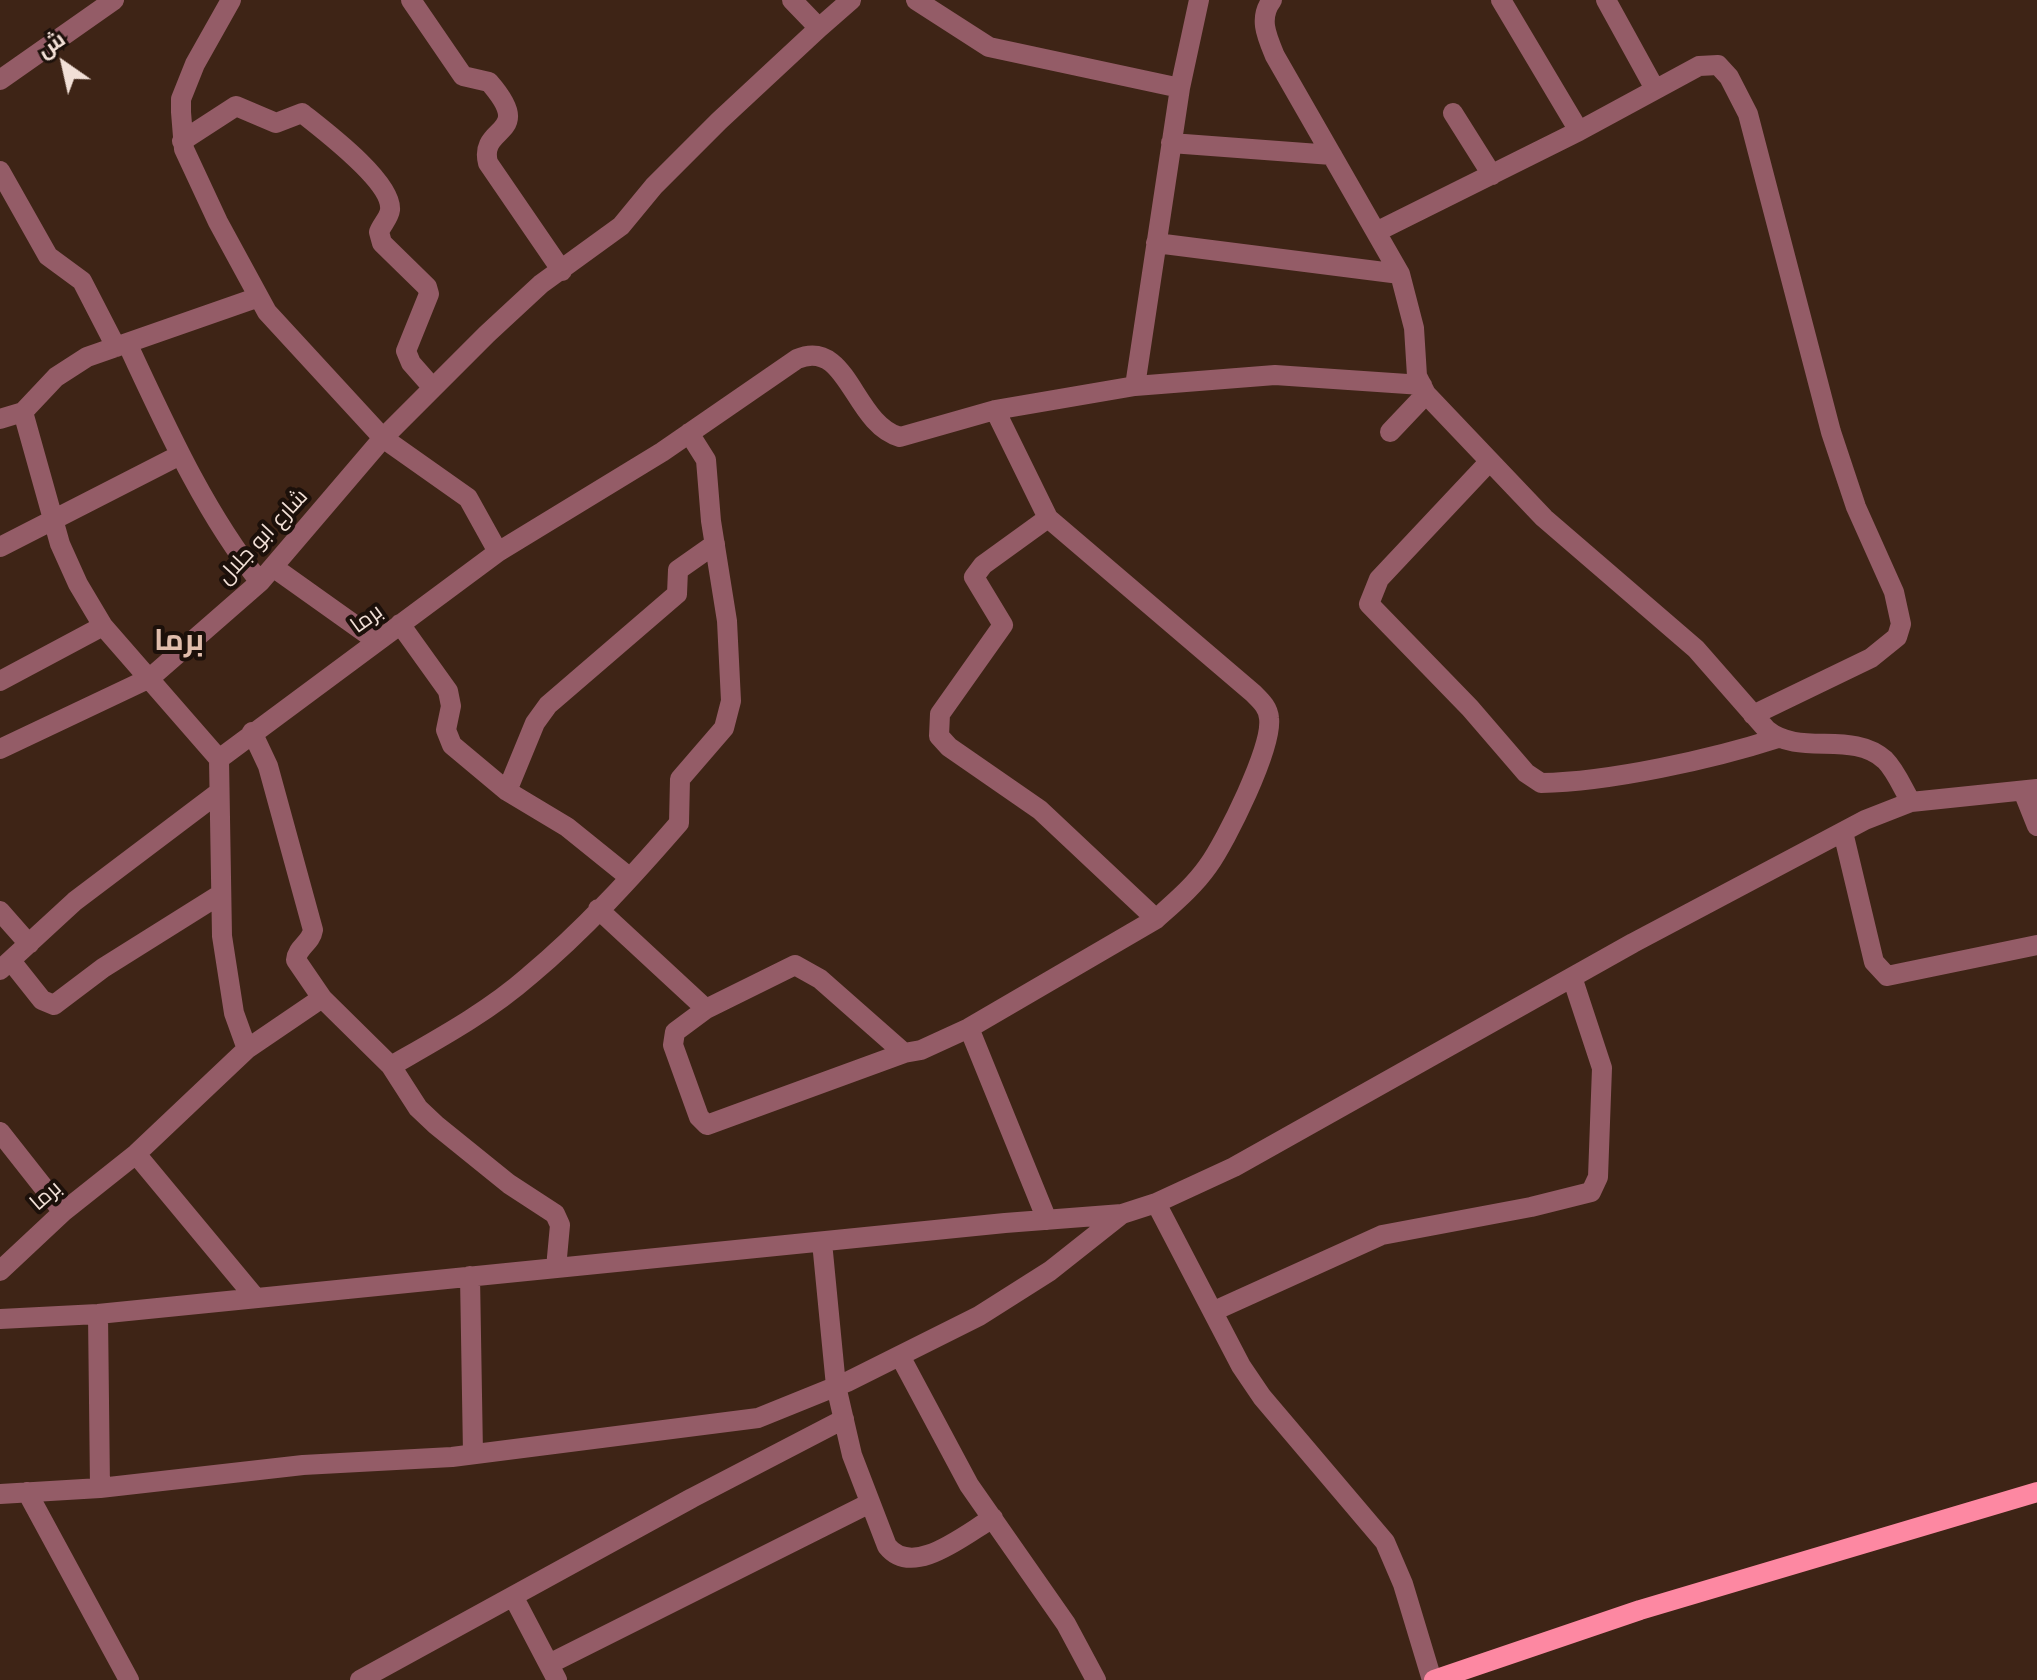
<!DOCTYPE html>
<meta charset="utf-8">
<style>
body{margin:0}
#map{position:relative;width:2037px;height:1680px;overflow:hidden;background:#3e2416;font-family:"PT Sans",Cairo,sans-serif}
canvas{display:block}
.north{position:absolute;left:24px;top:24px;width:80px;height:80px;-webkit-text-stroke:6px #1c100a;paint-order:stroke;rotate:326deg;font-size:22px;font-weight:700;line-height:32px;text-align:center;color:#f2e0d7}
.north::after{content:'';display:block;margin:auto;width:28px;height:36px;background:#f2e0d7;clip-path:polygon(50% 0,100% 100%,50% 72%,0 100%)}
</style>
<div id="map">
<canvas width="2037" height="1680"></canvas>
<div class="north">ش</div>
</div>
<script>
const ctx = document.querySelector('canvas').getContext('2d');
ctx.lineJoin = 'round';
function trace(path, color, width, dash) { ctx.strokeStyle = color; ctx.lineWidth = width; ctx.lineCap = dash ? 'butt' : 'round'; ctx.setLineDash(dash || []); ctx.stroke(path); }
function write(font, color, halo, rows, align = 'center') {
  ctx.font = font + ' "PT Sans",Cairo,sans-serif'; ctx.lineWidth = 8; ctx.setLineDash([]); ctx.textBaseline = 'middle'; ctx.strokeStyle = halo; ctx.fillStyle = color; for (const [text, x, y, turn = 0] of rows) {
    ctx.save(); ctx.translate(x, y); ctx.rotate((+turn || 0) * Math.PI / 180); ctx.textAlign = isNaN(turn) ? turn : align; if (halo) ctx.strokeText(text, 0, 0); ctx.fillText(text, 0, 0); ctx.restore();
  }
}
trace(new Path2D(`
 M411 0 463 76 489 82C537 137 478 124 488 163L562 271
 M916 0 989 47 1180 88 1199 0
 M1272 0C1258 18 1267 37 1275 56L1400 274 1414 328 1417 376 1426 394 1544 518 1696 649 1767 730C1800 757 1852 730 1885 760 1896 771 1903 789 1911 802
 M1501 0 1579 131
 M1606 0 1655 89
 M819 28 851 0
 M0 80 114 0
 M1453 113 1492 175
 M182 141 236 106 276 123 302 113C322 129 393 182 390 210 389 218 382 224 379 232L382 243 427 287 429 294 406 351 411 363 433 388
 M1171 143 1332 155
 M0 171 48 256 82 281 116 347
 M1376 232 1579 131 1699 66 1718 65 1729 77 1748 114 1831 432 1856 507 1894 592 1901 624 1897 637 1871 658 1753 715
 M1156 243 1400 274
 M127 343C166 426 203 510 260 582
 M1135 386 1180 88
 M0 419 23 412
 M1390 432 1426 394
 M1489 462 1379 579 1369 604 1470 708 1526 773 1541 783C1609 782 1713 759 1778 738
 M1048 518 983 565 974 577 1003 625 940 714 939 736 949 747 1040 810 1156 919
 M0 547 180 455
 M498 552 662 452 797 359C848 337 853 424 900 437L995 410 1135 386 1275 375 1422 385
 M273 567 377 641
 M400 624 448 691 451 706 446 730 452 745 507 791 567 827 629 877
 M0 681 103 626
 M0 749 150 678 260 582 383 438 487 334 541 284 621 226 654 186 719 121 819 28 792 0
 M219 759 103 626 78 584 60 544 23 412 56 377 87 357 256 298
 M507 791 535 723 548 705 677 594 678 570 715 544
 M2023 791 2037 826
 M1843 832 1874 962 1887 976 2037 945
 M598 909 706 1009 795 965 820 979 904 1053 921 1050 969 1028 1156 919C1175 902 1194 886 1208 866 1226 841 1273 747 1269 718 1268 707 1261 701 1253 693L1048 518 995 410
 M0 911 29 944
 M11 961 42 1000 54 1005 103 968 221 894
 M0 970 75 901 218 793
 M322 998 391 1066 418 1108 436 1125 509 1184 555 1214 560 1225 556 1268
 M706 1009 675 1032 673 1045 699 1117 707 1125 904 1053
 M969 1028 1047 1220
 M247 1049 322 998 296 960C297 947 311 943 313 930L268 766 252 732
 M391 1066C438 1039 488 1012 529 976 583 931 633 876 679 823L680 779 724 728 731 701 727 621 711 521 706 460 689 433
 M0 1132 63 1212
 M136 1154 254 1296
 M1156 1203 1241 1366 1262 1397 1385 1542 1403 1584 1432 1680
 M822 1242 836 1386 852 1455 887 1546C913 1579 965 1534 993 1518
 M0 1271 63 1212 136 1154 247 1049 234 1013 222 936 219 759 498 552 468 498 383 438 267 312 218 222 184 149 181 112V99L195 64 231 0
 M470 1276 473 1454
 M1214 1311 1382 1235 1531 1207 1591 1192 1598 1177 1602 1068 1572 977
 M98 1314 100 1488
 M0 1319 98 1314 1005 1223 1122 1214 1156 1203 1234 1167 1633 943 1865 820 1911 802 2037 789
 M900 1356 969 1485 1066 1624 1096 1680
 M27 1492 129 1680
 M0 1494 100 1488 303 1465 452 1457 758 1418 847 1382 979 1316 1050 1271 1122 1214
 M513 1596 557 1680
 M549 1664 870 1503
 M360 1680 692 1498 844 1419`), '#945c67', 20);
trace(new Path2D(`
 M1434 1680 1640 1610 2037 1492`), '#fd88a2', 20);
write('22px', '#f2e0d7', '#1c100a', [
 ["شارع ابو جلال",263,537,-47],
 ["برما",367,619,-36],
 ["برما",46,1196,-41]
]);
write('bold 30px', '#e0bdac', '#1c100a', [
 ["برما",179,641]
]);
</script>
